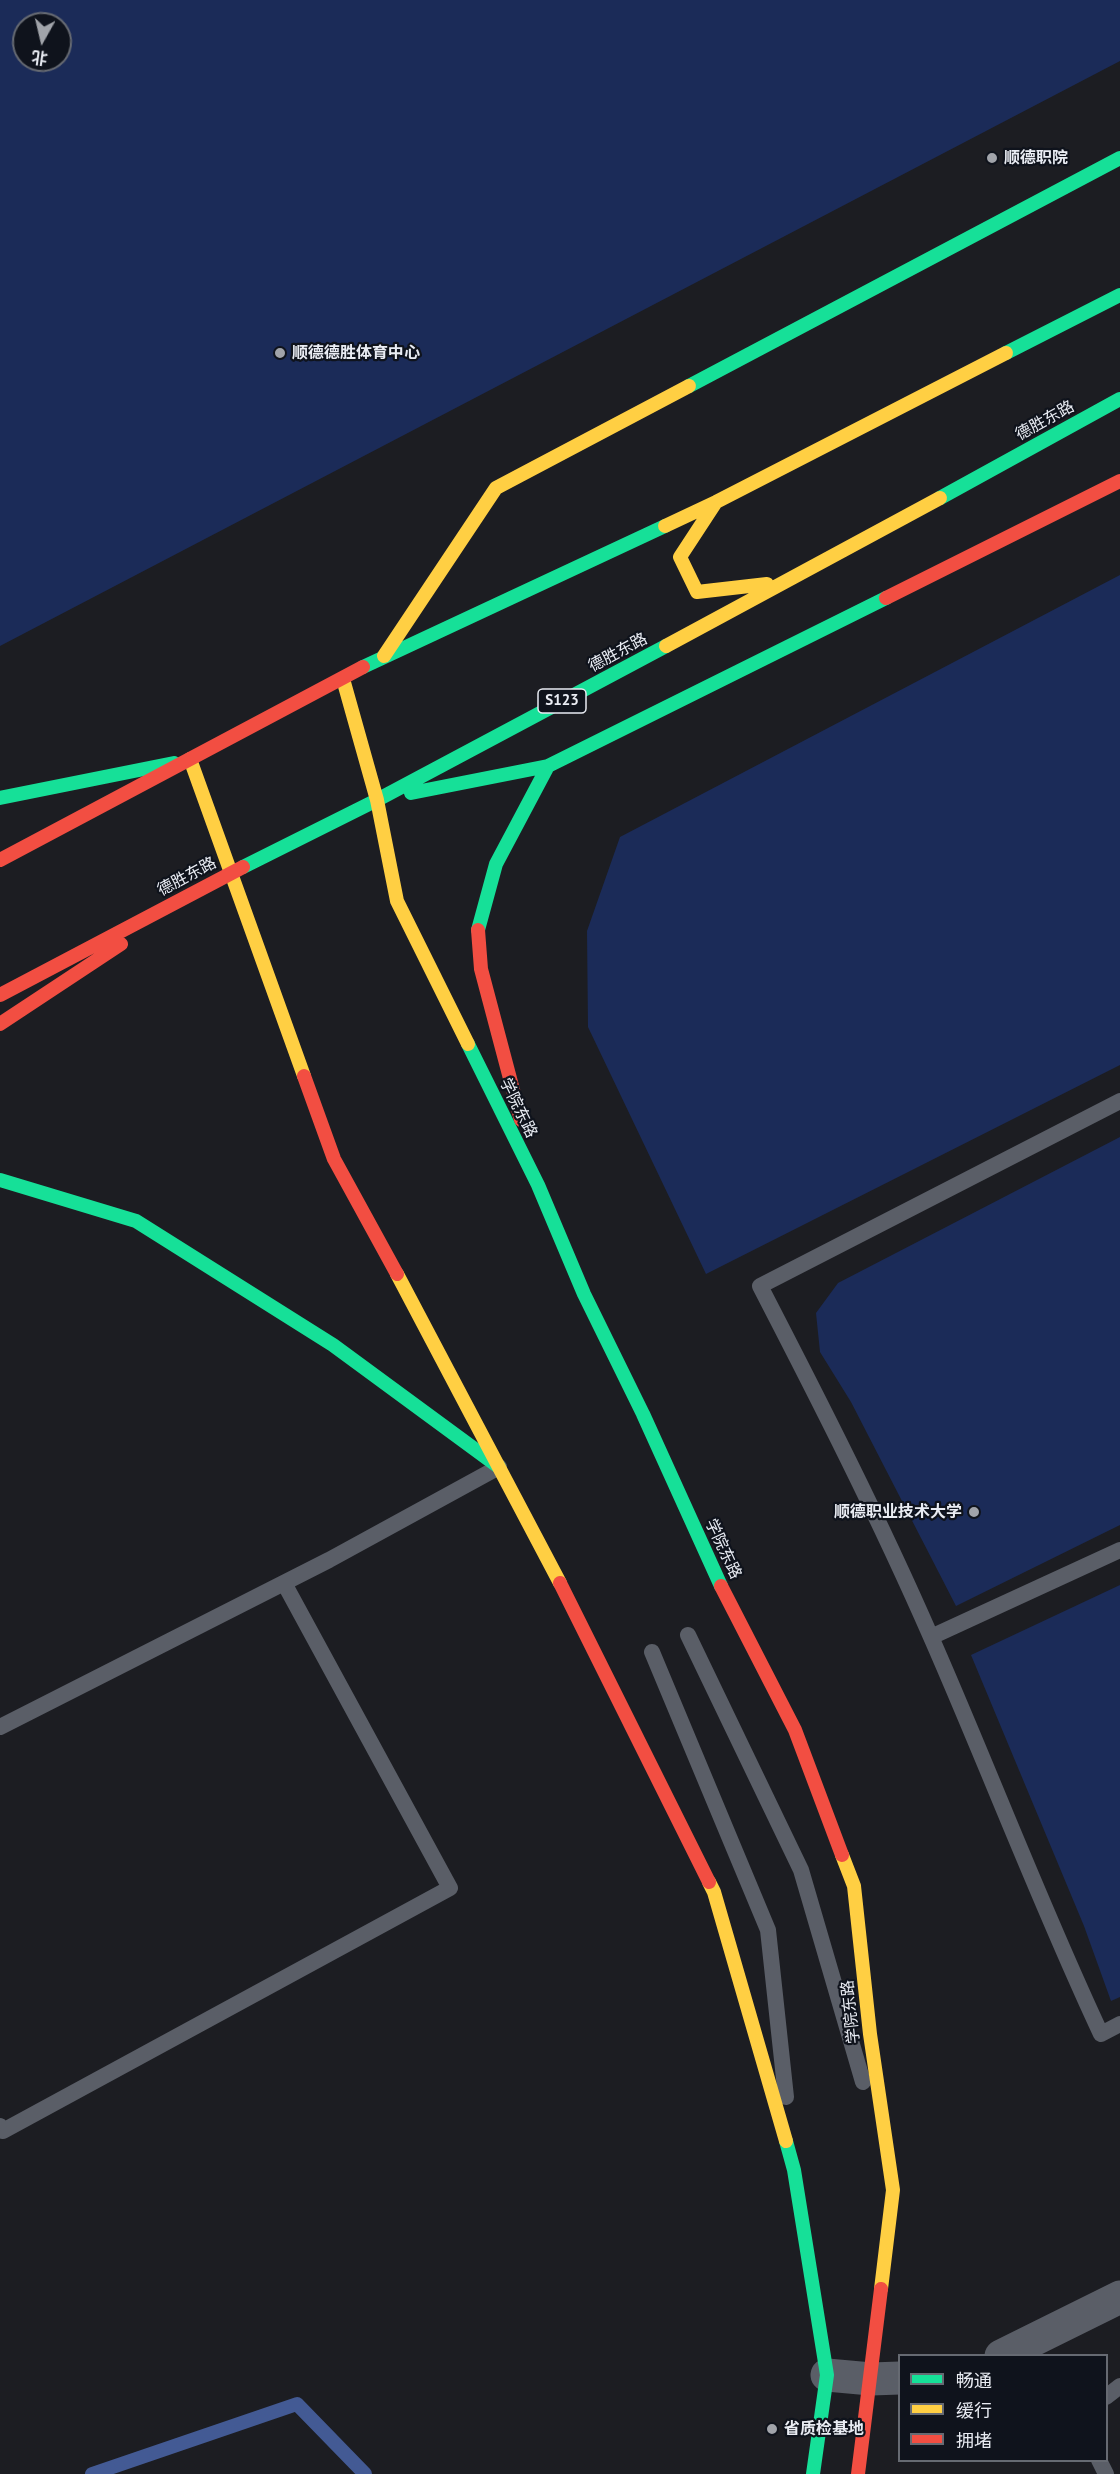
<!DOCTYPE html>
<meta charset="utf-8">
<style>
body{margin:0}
#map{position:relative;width:1120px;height:2474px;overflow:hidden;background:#1c1d22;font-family:"PT Sans","Noto Sans SC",sans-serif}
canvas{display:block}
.legend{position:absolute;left:898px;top:2354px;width:210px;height:108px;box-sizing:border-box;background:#0f131c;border:2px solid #666a72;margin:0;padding:8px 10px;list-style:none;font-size:18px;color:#e9ecf3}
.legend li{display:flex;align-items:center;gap:12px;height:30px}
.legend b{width:30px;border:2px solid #666a72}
.north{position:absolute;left:12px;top:12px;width:60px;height:60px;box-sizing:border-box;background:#0f131c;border:2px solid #666a72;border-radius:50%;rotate:188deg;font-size:16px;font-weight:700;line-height:24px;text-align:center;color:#e9ecf3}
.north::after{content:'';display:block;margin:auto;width:21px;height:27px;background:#a1a4aa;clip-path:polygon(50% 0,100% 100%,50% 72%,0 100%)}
</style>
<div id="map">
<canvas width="1120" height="2474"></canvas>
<ul class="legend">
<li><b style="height:8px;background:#16e098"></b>畅通</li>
<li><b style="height:8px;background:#ffcf43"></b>缓行</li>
<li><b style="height:8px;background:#f24e42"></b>拥堵</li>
</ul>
<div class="north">北</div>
</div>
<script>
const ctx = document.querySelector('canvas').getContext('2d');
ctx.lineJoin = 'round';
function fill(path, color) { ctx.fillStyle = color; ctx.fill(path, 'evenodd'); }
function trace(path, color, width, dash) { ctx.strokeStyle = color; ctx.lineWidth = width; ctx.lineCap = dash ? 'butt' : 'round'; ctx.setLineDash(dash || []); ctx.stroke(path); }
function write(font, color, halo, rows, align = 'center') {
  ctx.font = font + ' "PT Sans","Noto Sans SC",sans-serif'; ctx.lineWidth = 4.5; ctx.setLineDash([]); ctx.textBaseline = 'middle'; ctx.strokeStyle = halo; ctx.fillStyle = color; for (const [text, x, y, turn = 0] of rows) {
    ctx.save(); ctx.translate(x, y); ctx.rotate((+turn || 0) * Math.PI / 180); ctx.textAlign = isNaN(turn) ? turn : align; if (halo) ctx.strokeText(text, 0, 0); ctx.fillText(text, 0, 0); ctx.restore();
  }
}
fill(new Path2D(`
 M0 0H1120V61L0 646ZM24 24H60V60H24Z
 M1120 575V1065L706 1274 588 1027 587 931 620 837Z
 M1120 1137V1525L956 1606 851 1402 820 1352 816 1313 838 1283Z
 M1120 1585V1997L1111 2001 1084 1926 971 1655Z`), '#1b2b58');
trace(new Path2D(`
 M92 2474 297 2404 365 2474`), '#435a94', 14);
trace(new Path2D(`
 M1120 1101 760 1286C820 1402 879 1518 931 1637 989 1769 1040 1904 1101 2034L1120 2024
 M688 1635 801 1870 863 2082
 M931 1637 1120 1550
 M652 1652 768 1930 786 2097
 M0 1727 329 1560 499 1467
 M0 2126 3 2131 450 1888 284 1583
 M1106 2397 1120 2386
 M1099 2460 1106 2474`), '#5a5e67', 16);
trace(new Path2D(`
 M1001 2356 1120 2297
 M827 2375 871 2379 900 2378`), '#5a5e67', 33);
trace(new Path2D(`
 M1006 353 1120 295
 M689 386 1120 158
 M940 498 1120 399
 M363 667 665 526
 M411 793 548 766
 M0 798 174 763
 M243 867 377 800 666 646
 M478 930 496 864 548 766 886 598
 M468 1044 538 1185 584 1294 643 1414 721 1586
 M0 1180 136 1221 333 1345 499 1467
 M786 2141 794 2170 827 2375 813 2474`), '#16e098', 14);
trace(new Path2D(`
 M716 502 680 557 697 592 767 584
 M665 526 716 502 1006 353
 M666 646 940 498
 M384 656 496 488 689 386
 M343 679 377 800 397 901 468 1044
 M190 759 304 1076
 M397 1274 560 1583
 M842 1855 854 1886 870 2034 893 2190 881 2289
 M709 1882 714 1892 786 2141`), '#ffcf43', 14);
trace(new Path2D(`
 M886 598 1120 481
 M0 860 363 667
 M478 930 481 969 521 1120
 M0 995 243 867
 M0 1024 121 944
 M304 1076 334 1159 397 1274
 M560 1583 709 1882
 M721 1586 795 1730 842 1855
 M858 2474 881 2289`), '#f24e42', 14);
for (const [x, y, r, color] of [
 [992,158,6,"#a1a4aa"],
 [280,353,6,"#a1a4aa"],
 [974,1512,6,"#a1a4aa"],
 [772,2429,6,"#a1a4aa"]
]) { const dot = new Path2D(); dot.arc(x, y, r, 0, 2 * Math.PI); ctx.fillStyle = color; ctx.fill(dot); trace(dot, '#0f131c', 2); }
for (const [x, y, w] of [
 [562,701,48]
]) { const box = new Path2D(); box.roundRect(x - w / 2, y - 12, w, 24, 4.5); ctx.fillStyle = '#0f131c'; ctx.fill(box); trace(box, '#e9ecf3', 1.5); }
write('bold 15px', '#e9ecf3', null, [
 ["S123",562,701]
]);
write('bold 16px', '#e9ecf3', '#0f131c', [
 ["顺德职院",1004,158],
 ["顺德德胜体育中心",292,353],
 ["顺德职业技术大学",962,1512,"right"],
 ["省质检基地",784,2429]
], 'left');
write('16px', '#e9ecf3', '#0f131c', [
 ["德胜东路",1045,421,-29],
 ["德胜东路",618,653,-28],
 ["德胜东路",187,877,-28],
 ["学院东路",518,1108,64],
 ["学院东路",723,1549,65],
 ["学院东路",851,2012,-96]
]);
</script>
